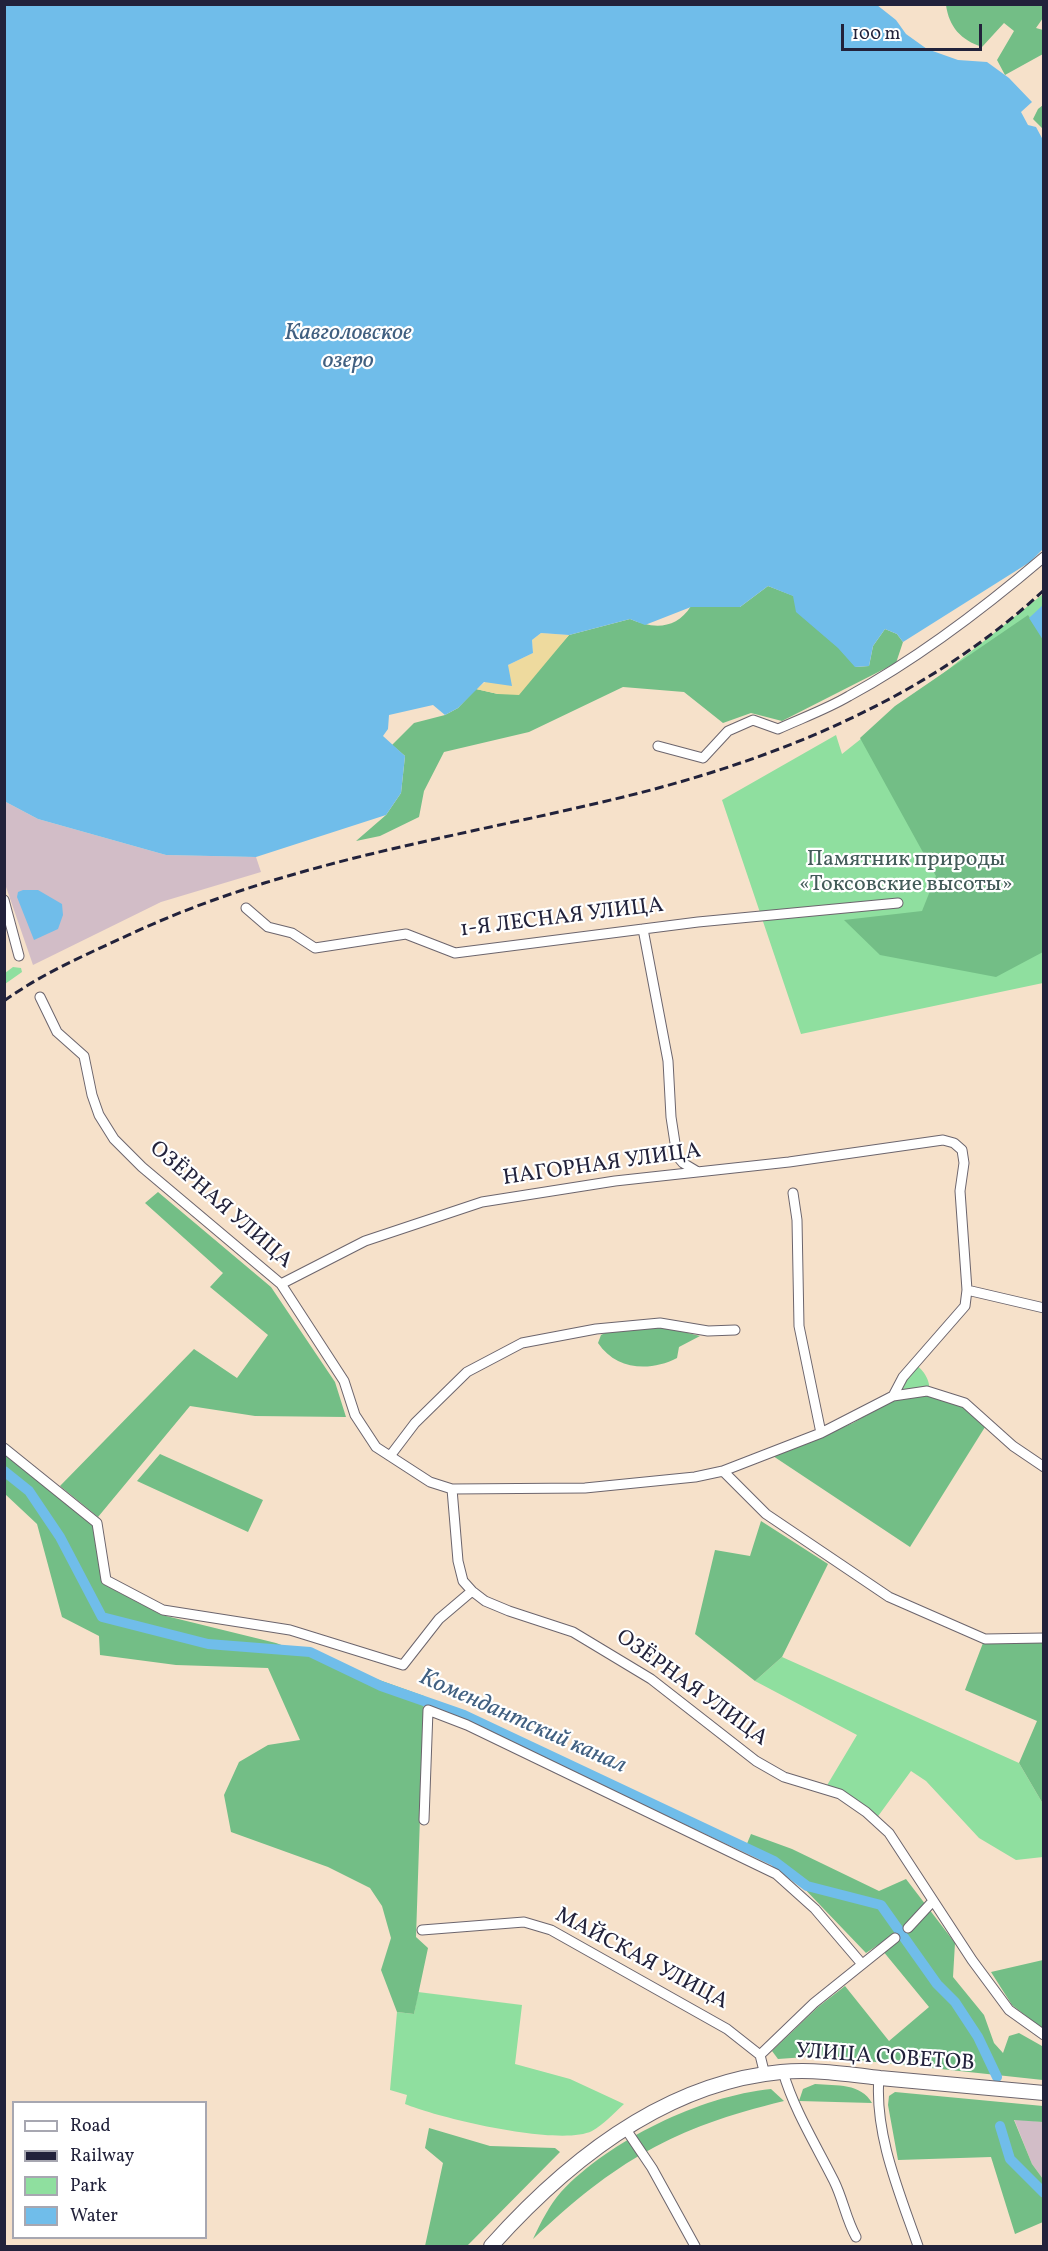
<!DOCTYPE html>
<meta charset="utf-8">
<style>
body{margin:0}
#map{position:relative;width:1048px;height:2251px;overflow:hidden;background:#f6e1ca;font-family:Vollkorn,serif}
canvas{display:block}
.frame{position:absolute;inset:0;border:6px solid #22223b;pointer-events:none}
.legend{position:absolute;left:12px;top:2101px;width:195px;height:138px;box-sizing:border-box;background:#fff;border:2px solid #a7a7b1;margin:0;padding:8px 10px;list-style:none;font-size:18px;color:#22223b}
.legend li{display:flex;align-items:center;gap:12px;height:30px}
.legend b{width:30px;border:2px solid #a7a7b1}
.scale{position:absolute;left:841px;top:24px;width:141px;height:27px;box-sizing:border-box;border:3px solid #22223b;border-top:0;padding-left:8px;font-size:18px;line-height:21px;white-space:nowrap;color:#22223b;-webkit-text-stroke:4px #fff;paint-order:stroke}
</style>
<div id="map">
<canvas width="1048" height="2251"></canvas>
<div class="frame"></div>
<ul class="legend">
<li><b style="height:8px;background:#fff"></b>Road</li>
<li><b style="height:8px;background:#22223b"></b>Railway</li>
<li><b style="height:16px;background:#8fdf9f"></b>Park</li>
<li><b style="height:16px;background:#70bdea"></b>Water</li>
</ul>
<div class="scale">100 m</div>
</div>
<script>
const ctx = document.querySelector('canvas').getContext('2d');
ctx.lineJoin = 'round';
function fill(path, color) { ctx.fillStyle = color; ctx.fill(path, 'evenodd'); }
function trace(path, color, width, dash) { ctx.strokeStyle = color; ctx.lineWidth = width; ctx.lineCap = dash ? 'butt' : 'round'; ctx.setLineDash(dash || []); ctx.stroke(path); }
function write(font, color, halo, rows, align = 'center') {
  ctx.font = font + ' Vollkorn,serif'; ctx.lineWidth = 4.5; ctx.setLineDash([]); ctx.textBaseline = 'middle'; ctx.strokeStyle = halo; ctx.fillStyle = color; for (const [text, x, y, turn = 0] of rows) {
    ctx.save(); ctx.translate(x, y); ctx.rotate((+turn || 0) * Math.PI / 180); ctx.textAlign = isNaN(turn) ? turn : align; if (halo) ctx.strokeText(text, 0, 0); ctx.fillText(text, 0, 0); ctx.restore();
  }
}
fill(new Path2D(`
 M4 801 38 819 166 855 256 857 261 872 161 902 33 965 5 884Z
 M1014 2119 1043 2122V2179L1032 2164Z`), '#d2bdc7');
fill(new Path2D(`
 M1043 594V983L801 1034 722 800 836 735 842 754Z
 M13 967 21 968 22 972 5 984V973Z
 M910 1362C923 1367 932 1381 929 1395L894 1399 890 1394 899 1375Z
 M782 1657 1019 1763 1043 1804V1857L1016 1860 979 1838 926 1781 911 1771 876 1819 826 1787 857 1735 755 1681Z
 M418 1992 522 2005 515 2064 570 2079 624 2104C614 2113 603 2125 592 2131 560 2147 439 2118 405 2104L407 2095 390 2090 397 2012 414 2014Z`), '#8fdf9f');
fill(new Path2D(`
 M946 5H1043V18L1036 28 1043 30V54L1005 75 997 60 1014 31 1004 23 982 47C961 40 949 27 946 5Z
 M1043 105H1044L1043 129 1033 119 1038 109Z
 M768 586 794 596 856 667 869 666 873 646 885 629 897 634 903 642 896 663 782 721 751 713 723 723 684 692 623 687 529 732 444 752 424 791 419 817 380 836 356 841 386 815 401 793 405 756 392 745 414 723 445 715 458 708 476 689 498 694 550 656 569 635 630 619C653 629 676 630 691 606L740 607Z
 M1028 615 1044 640 1043 952 996 977 880 955 844 920 922 911 936 876 860 738 895 706Z
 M158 1192 271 1287 335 1382 346 1417 255 1416 190 1406 98 1517 60 1486 194 1349 237 1378 268 1335 210 1287 223 1273 145 1203Z
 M660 1326 700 1336 679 1347 677 1358C650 1372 616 1370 598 1343L601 1335 609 1331Z
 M929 1395 963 1406 985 1427 910 1547 773 1456 853 1423 894 1399Z
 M4 1453 93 1525 103 1584 162 1615 276 1643 424 1696 416 1937 428 1948 414 2014 397 2012 381 1970 391 1938 382 1906 370 1888 328 1867 231 1832 224 1795 239 1762 268 1745 300 1740 268 1668 176 1665 100 1655 99 1636 62 1617 37 1524 5 1494Z
 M160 1454 263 1500 248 1532 137 1481Z
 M761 1521 828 1564 782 1657 755 1681 695 1634 715 1550 750 1556Z
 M983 1643H1043V1804L1019 1763 1037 1721 965 1690Z
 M751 1834 792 1849 879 1891 906 1879 955 1943 953 1977 984 2015 994 2043 1003 2053 1009 2036 1019 2033 1042 2046 1043 2080 820 2056 778 2059 772 2051 818 2007 845 1986 889 2041 929 2007 878 1945 866 1953 776 1859 746 1846Z
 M1043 1960H1044L1043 2029 1012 2005 991 1972Z
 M815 2084C837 2086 861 2083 872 2103L799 2101 803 2089Z
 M771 2089 784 2101C672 2128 616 2161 533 2239 541 2222 549 2206 561 2192 610 2140 700 2096 771 2089Z
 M895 2092 1043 2106V2122L1014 2120 1032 2164 1043 2179V2222L1015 2234 991 2157 898 2160 888 2105 889 2096Z
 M429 2128 490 2146 555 2148 560 2152 467 2246H425L443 2163 425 2148Z`), '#73be86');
fill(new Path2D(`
 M541 633 569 635 519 695 498 694 476 689 508 665 533 653 532 640Z`), '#eeda9e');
fill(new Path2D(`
 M4 5H877L896 20 906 34 927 49 958 60 987 62 1009 78 1032 102 1021 112 1028 125 1036 127 1043 140V549L1030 562 903 642 897 634 885 629 873 646 869 666 855 667 838 648 796 612 793 596 768 586 740 607H691L645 625 630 619 569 635 541 633 532 640 533 653 508 665 512 686 484 682 458 708 445 715 433 705 389 715 388 729 383 736 405 756 401 793 386 815 256 857 166 855 38 819 4 801Z
 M1043 605V640L1029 618Z
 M23 890H38L62 904 63 915 58 929 34 940 17 897 18 892Z`), '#70bdea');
trace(new Path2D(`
 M4 1471 29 1491 60 1537 102 1617 208 1644 310 1652 381 1686 464 1715 774 1861 807 1886 881 1905 937 1984 955 2002 978 2037 997 2077
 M1000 2126 1010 2159 1044 2193`), '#70bdea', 10);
const minor = new Path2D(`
 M658 746 703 758 728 731 753 720 778 729C802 718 827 709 849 696 919 658 983 609 1044 557
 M4 900 19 956
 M246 908 268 927 292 933 315 948 406 934 455 953 698 922 898 903
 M643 929 668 1061 671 1117 677 1156 683 1163 698 1172
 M40 997 57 1032 84 1056 92 1095 99 1115 114 1139 142 1167 281 1284 344 1381 355 1415 376 1447 430 1482 452 1489 458 1561 463 1581 472 1591 485 1601 509 1611 573 1632 651 1679 756 1761 784 1777 840 1794 866 1812 889 1833 972 1960 1009 2010 1044 2035
 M793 1193 797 1220 799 1326 821 1433
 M281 1284 365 1241 482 1202 615 1181 789 1162 943 1140 954 1143 962 1150 964 1163 960 1191 967 1290 1044 1308
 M893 1396 903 1377 965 1306 967 1290
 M4 1448 97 1523 106 1580 163 1610 290 1630 403 1665 439 1619 472 1591
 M390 1456 415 1423 467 1372 522 1343 596 1329 660 1323 708 1331 735 1330
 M723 1471 766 1514 889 1597 985 1639 1044 1638
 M452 1489 585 1488 695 1477 723 1471 821 1433 893 1396 927 1391 965 1403 1013 1446 1044 1467
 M424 1820 428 1710 467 1725 776 1874 815 1909 862 1964
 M908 1928 933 1901
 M422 1930 524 1922 551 1930 727 2029 760 2055
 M783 2072C794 2110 816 2145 834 2181 843 2199 846 2219 856 2237
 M765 2075 760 2055 814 2003 895 1938
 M879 2077C874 2134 900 2194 918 2246
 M625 2128 652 2168 695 2246`);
const secondary = new Path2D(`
 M491 2246C566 2162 663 2083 781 2072 814 2069 847 2074 880 2078 935 2083 989 2088 1044 2093`);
trace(minor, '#6c656d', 11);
trace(secondary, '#6c656d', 16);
trace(minor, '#fff', 9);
trace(secondary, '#fff', 14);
trace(new Path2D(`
 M4 1001C44 972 90 953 135 932 287 862 453 838 615 799 770 762 926 700 1044 590`), '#22223b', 3, [9, 4.5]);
write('22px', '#435b59', '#fff', [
 ["Памятник природы",906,861],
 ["«Токсовские высоты»",906,886]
]);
write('22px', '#22223b', '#fff', [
 ["1-Я ЛЕСНАЯ УЛИЦА",562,919,-7],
 ["НАГОРНАЯ УЛИЦА",602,1166,-8],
 ["ОЗЁРНАЯ УЛИЦА",220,1206,41],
 ["ОЗЁРНАЯ УЛИЦА",691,1689,36],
 ["МАЙСКАЯ УЛИЦА",641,1960,28],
 ["УЛИЦА СОВЕТОВ",885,2059,4]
]);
write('italic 24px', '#416081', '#fff', [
 ["Кавголовское",348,335],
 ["озеро",348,363],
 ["Комендантский канал",522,1723,24]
]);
</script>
